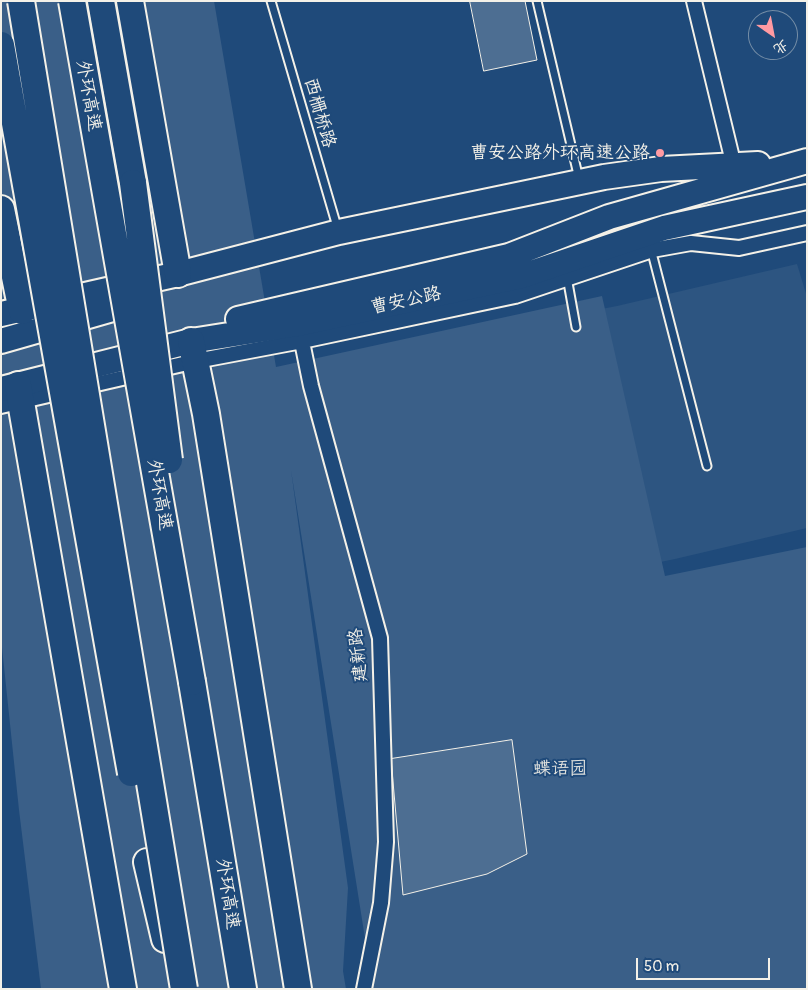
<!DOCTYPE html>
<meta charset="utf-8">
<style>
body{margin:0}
#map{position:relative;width:808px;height:990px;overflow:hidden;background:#1f4a7a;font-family:Pangolin,"LXGW WenKai TC",sans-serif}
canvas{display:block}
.frame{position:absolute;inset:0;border:2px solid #f4f1e8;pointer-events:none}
.north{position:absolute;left:748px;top:10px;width:50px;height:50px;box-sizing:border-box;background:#1f4a7a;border:1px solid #748da6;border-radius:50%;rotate:147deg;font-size:14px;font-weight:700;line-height:20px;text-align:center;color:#f4f1e8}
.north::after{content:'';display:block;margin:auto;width:18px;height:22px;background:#ff9aa2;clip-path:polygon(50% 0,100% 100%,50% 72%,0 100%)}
.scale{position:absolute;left:636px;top:958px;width:134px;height:22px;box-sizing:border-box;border:2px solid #f4f1e8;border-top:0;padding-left:6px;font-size:15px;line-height:18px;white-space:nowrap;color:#f4f1e8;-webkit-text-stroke:4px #1f4a7a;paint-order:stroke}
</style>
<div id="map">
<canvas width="808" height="990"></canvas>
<div class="frame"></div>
<div class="north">北</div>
<div class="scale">50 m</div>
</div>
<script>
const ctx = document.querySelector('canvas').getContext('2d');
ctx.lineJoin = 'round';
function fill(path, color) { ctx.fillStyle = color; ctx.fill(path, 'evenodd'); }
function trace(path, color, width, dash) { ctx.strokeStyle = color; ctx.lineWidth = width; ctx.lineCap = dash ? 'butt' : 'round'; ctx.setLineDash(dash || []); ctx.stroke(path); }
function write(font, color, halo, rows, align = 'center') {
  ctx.font = font + ' Pangolin,"LXGW WenKai TC",sans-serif'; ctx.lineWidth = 4; ctx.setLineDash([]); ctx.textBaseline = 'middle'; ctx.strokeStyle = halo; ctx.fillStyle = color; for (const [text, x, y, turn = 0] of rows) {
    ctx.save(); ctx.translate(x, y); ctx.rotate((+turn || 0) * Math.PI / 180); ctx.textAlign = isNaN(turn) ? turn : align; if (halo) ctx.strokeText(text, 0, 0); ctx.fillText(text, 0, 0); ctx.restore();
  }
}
fill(new Path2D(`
 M797 264 807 297V528L675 559 382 619 316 364 617 306Z`), '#2d5581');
fill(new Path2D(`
 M1 1H214L276 367 602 296 665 576 807 547V989H373L291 470 348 888 343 971 346 989H41L19 810 1 638Z`), '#3a5f88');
const building = new Path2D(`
 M470 1H525L537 60 484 71Z
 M512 740 527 854 487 874 403 895 391 759Z`);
fill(building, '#4d6e92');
trace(building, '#f4f1e8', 1);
const service = new Path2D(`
 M271 1 338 230
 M537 1 579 179
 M651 249 707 466
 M567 277 576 327`);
const minor = new Path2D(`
 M694 1 734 166
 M300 332 311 386 380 638 386 842 381 903 364 989
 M1 406 196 361 302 341 515 296 652 250 691 243 739 248 807 233`);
const trunk = new Path2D(`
 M1 314 178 274 339 232 604 177 661 169 758 164
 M238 319 509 256 609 217 807 161
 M1 341 144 300
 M1 389 191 341 298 324 522 276 664 228 807 197`);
const motorway = new Path2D(`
 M101 1 133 183
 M130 1 178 274
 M1 209 22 311
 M191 341 206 414 298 989
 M18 385 123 989
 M192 682 243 989
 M147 862 165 939`);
trace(service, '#f4f1e8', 11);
trace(minor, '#f4f1e8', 18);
trace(trunk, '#f4f1e8', 28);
trace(motorway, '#f4f1e8', 30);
trace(service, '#1f4a7a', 7);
trace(minor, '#1f4a7a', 14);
trace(trunk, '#1f4a7a', 24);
trace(motorway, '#1f4a7a', 26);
const motorwayBridge = new Path2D(`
 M21 1 184 989
 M72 1 192 682
 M1 45 131 773
 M133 183 169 460`);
trace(motorwayBridge, '#f4f1e8', 30, []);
trace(motorwayBridge, '#1f4a7a', 26);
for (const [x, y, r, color] of [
 [660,153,5,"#ff9aa2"]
]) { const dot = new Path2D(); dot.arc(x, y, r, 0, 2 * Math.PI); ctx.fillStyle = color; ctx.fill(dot); trace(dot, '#1f4a7a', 2); }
write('18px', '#f4f1e8', '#1f4a7a', [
 ["外环高速",88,96,80],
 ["西栅桥路",319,113,74],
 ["曹安公路",406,301,-12],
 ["外环高速",159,495,80],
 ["建新路",359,655,-96],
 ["外环高速",227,894,81]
]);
write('18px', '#f4f1e8', '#1f4a7a', [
 ["曹安公路外环高速公路",650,153]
], 'right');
write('18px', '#e1e2de', '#1f4a7a', [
 ["蝶语园",560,769]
]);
</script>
